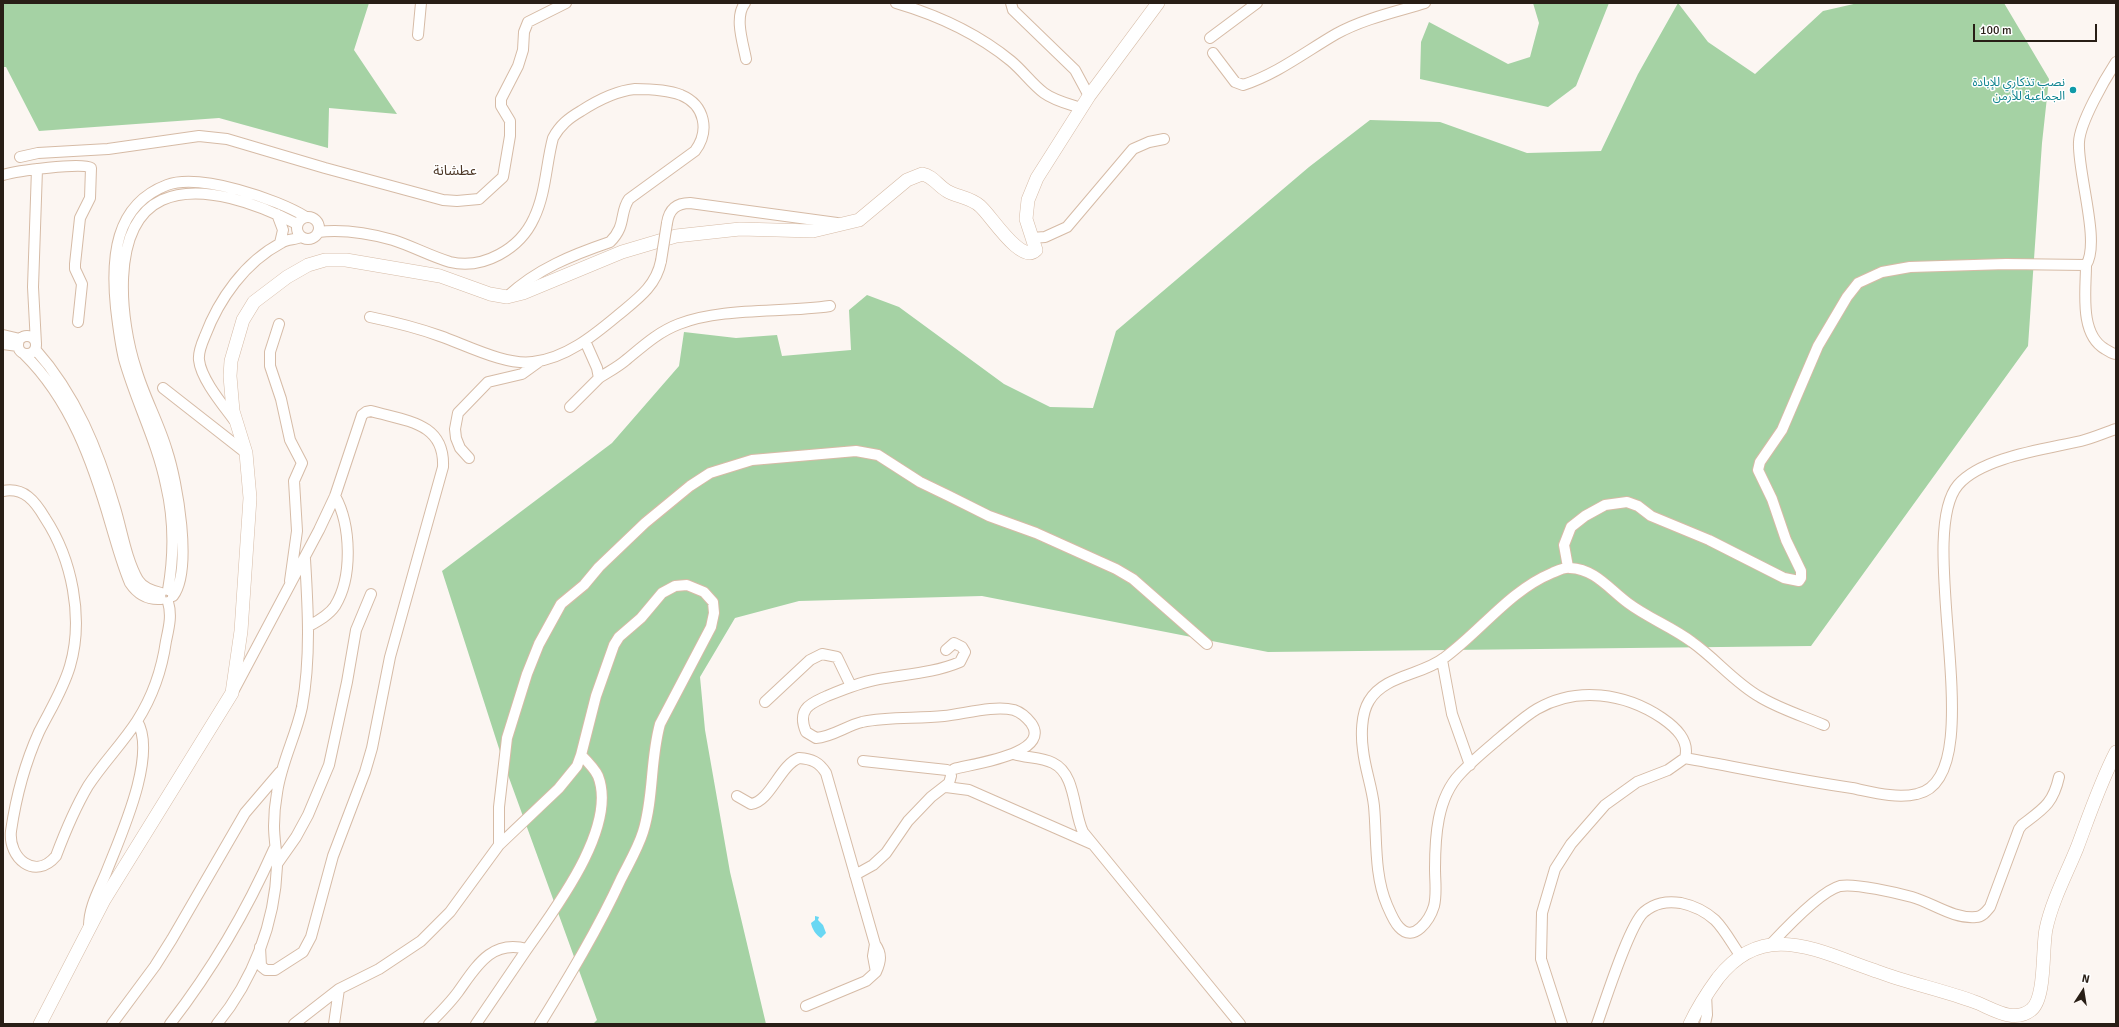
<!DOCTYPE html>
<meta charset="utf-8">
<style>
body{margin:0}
#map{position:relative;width:2119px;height:1027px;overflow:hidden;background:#fcf6f2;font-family:Signika,sans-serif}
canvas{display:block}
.frame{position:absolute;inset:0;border:4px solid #281e16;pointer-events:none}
.north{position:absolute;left:2063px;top:971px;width:40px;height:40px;-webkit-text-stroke:3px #fff;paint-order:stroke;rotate:12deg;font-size:11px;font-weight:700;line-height:16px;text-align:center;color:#281e16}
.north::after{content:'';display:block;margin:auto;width:14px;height:18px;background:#281e16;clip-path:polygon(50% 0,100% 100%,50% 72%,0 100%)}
.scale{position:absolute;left:1973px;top:24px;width:124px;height:18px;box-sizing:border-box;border:2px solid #281e16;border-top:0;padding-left:5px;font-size:12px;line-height:14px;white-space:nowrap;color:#281e16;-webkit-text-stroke:3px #fff;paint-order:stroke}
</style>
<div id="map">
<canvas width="2119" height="1027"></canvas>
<div class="frame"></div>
<div class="north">N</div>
<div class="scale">100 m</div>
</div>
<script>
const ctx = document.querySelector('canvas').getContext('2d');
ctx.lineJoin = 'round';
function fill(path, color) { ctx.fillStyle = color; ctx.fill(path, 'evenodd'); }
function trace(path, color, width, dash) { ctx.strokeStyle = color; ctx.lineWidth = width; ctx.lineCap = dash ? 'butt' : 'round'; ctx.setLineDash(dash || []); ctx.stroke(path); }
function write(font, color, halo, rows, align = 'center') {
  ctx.font = font + ' Signika,"Noto Sans Arabic",sans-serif'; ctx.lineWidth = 3; ctx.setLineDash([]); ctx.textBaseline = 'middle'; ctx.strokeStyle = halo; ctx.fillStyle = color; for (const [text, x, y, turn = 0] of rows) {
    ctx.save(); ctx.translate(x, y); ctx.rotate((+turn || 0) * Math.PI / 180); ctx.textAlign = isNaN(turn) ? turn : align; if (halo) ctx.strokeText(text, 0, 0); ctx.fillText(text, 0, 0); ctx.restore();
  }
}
fill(new Path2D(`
 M3 3H369L354 50 397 114 329 108 328 148 219 118 39 131 6 67H3Z
 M1533 3H1609L1576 86 1548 107 1420 79 1421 42 1429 22 1508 64 1530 57 1539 23Z
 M1678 3 1708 42 1755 74 1823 11 1858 3H2004L2049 79 2042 143 2028 346 1811 646 1268 652 982 596 799 601 735 618 700 677 705 730 730 872 766 1024H593L597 1020 504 764 442 571 612 443 679 366 684 332 736 338 777 335 782 356 851 350 849 310 867 295 899 307 1004 384 1050 407 1093 408 1116 331 1309 167 1370 120 1440 122 1527 153 1601 151 1638 74Z`), '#a5d2a4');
fill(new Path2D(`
 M815 916 819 917 818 920 823 925 826 933 821 938C816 935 812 929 811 923L815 920Z`), '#69d7f3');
const minor = new Path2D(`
 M745 3C734 17 743 43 746 59
 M896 3C937 15 978 34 1011 61 1023 71 1032 84 1044 93 1055 101 1069 104 1081 108
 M1011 3 1013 10 1075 70 1089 96
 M418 35 421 3
 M1210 38 1257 3
 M1213 53 1235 82 1243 85C1277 74 1305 52 1336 34 1363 19 1395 12 1425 3
 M20 157 38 153 108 149 199 136 227 139 325 168 443 200 457 201 479 199 503 177 510 136V121L501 106V99L518 66 523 50 524 32 528 22 566 3
 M3 175C16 171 82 162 91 168L90 198 80 218 75 264V269L82 284 78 322
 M277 214 283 230 280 243
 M297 228a11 11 0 1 1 22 0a11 11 0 1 1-22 0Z
 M667 223C669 210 676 203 690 203L837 223
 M318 232C344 229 368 233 393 240 412 246 430 256 450 262 483 270 520 249 534 218 546 193 546 164 553 138 560 125 569 118 581 111 598 100 615 91 635 89 649 89 668 90 681 95 705 105 710 131 695 151L629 199C619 213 627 225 610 242 572 255 537 269 508 296
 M1032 238 1045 237 1067 227 1133 149 1149 142 1164 139
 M2086 265C2086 290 2079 334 2105 349 2109 351 2112 354 2116 354
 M370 317C394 322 418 328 440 336 466 345 506 366 533 362 566 358 593 336 617 316 636 300 656 287 661 261
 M279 324 270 352V366L281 399 290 440 302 463 294 481 297 531 290 581
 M3 335 20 339
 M18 345a9 9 0 1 1 18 0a9 9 0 1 1-18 0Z
 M3 344 18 346
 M36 344 33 287 37 169
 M35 349C76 395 98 450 115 508 122 531 126 559 138 580 143 588 152 591 161 593
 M24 354C71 400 93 463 111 525 117 545 122 564 130 583 138 595 147 600 161 599
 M599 378C608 372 618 367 626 360 643 346 658 332 679 324 722 307 783 313 830 306
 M163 388 246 453
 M570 407 599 378 597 368 585 341
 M234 420C223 405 201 379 199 360 198 352 202 343 205 336 219 299 245 262 281 243 287 239 295 240 301 237
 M469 458 460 448 456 438 455 429 458 413 488 382 522 374 540 361
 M3 491C24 487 35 501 45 518 72 559 84 618 70 666 63 690 50 710 39 732 25 763 16 797 11 831 8 858 35 881 56 856 65 832 75 808 88 786 103 763 122 744 137 721 153 696 162 669 166 641 169 627 172 615 168 602
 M1568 567 1564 545 1571 527 1585 516 1605 505 1627 502 1638 506 1651 516 1709 540 1784 578 1799 581 1801 578V571L1786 540 1772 499 1758 470 1760 462 1782 430 1818 346 1847 297 1858 283 1882 272 1910 267 2006 264 2086 265C2101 243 2077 171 2079 142 2080 122 2105 79 2116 62
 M168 590C174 556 174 519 166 485 157 441 136 402 124 359 120 342 118 325 116 308 111 259 114 205 167 185 200 173 277 199 306 217
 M173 596C193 570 177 481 167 451 159 423 144 397 136 369 121 324 108 225 162 200 202 182 260 205 297 224
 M309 626C318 621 329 615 335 606 353 577 351 525 335 496
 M946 650 954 643 962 647 965 652 960 662C934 673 907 674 879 679 861 682 844 689 827 696 821 699 810 703 806 709 801 716 803 725 806 732L816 738C832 737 846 726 862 722 889 716 917 719 944 716 964 714 994 705 1014 710 1020 712 1027 718 1031 723 1053 754 971 764 954 769
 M1442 660 1452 714 1470 765
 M234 690 319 530 335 496 362 415 366 412 371 411C405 421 445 422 443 467L390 657 372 748 365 772 333 856 311 937 303 952 275 970H266L261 966 260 947
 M765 702 810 660 822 654 837 657 851 686
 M1014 754C1026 758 1041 757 1053 763 1076 774 1073 811 1083 832L1240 1024
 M1685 758C1741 768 1796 780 1852 788 1872 792 1896 799 1917 794 1994 778 1913 538 1958 485 1982 457 2047 449 2081 441 2093 438 2104 433 2116 429
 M863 761 947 770
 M946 787 969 790 1092 844
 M737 796 751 804C770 802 780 765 799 758 812 759 819 762 826 773L875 944C882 954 881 961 876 972L873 956 875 944
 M499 845V807L507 738 527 674 539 644 561 604 584 585 599 567 645 523 690 486 710 473 752 460 856 451 878 455 920 482 949 496 989 516 1036 533 1116 569 1133 579 1207 644
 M277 864 296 837 308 815 329 765 347 682 356 630 371 594
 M855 875 873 865 886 853 908 821 931 797 949 783 951 776
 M89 926C89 907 99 890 106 873 120 837 158 755 137 721
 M1771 944C1785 929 1821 891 1840 886 1855 883 1897 893 1912 897 1933 903 1953 919 1976 917 1982 917 1986 912 1990 907L2019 829 2022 825C2043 809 2053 804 2059 777
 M806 1006 866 981 876 972
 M112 1024 155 966 172 939 245 813 280 772
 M170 1024C211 971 247 910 274 849
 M217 1024C253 980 275 923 277 866 277 853 274 840 274 826 274 816 275 804 277 793 281 763 296 736 302 707 311 658 308 608 305 559
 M294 1024 339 989 379 969 421 941 450 912 499 845 559 788 577 766 581 755 596 696 614 645 619 637 641 618 662 593 675 586 687 585 704 592 713 602 714 613 711 627 660 724C650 760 654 797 643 832 638 848 629 863 621 879 598 929 569 977 540 1024
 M334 1024 339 989
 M429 1024C439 1014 450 1003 458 992 476 967 491 939 527 949 555 909 618 827 598 776 595 769 587 761 581 755
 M476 1024 527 949
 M1562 1024 1541 959 1542 913 1555 869 1571 844 1605 805 1637 782 1668 770 1685 758C1690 740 1675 727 1662 718 1625 693 1577 686 1537 709 1525 716 1513 727 1502 736 1488 748 1473 760 1460 774 1437 798 1435 837 1435 869 1435 881 1437 894 1434 906 1430 919 1414 944 1399 927 1394 922 1390 912 1387 905 1374 875 1377 838 1374 806 1372 787 1365 769 1363 750 1361 736 1361 714 1369 701 1384 675 1423 675 1444 658 1481 631 1509 591 1552 573 1557 571 1564 567 1570 568 1595 569 1609 589 1628 603 1648 618 1672 627 1692 642 1716 659 1735 683 1760 697 1780 709 1803 716 1824 725
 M1597 1024C1605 1002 1629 925 1644 912 1655 903 1666 901 1681 903 1695 906 1705 911 1715 920 1725 930 1732 944 1740 955
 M1705 1024 1707 1015 1706 994`);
const secondary = new Path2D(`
 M40 1024 104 900 232 693 241 631 250 498 246 453 233 411 230 376 231 361 243 320 254 302 287 277 308 265 325 260H346L440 276 490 294 507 297 523 293 622 252 676 236 740 229 813 231 859 220 907 180 922 174C933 176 937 185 947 191 957 197 970 197 980 206 990 214 1021 265 1036 250L1026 219 1028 200 1037 178 1089 96 1158 3
 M1690 1024C1698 1007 1707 993 1718 978 1764 919 1817 951 1876 971 1908 983 1942 990 1975 1002 1992 1008 2013 1024 2031 1010 2046 999 2042 948 2046 929 2052 901 2066 875 2077 848 2089 816 2100 783 2116 752`);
trace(minor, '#d6bba6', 12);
trace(secondary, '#d6bba6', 14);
trace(minor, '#fff', 10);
trace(secondary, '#fff', 13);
const minorBridge = new Path2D(`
 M661 261 667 223`);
trace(minorBridge, '#d6bba6', 12, []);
trace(minorBridge, '#fff', 10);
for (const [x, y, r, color] of [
 [2073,90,4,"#0f9aa8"]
]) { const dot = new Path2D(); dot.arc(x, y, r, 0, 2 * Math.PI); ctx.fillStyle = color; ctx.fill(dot); trace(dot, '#fff', 1.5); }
write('12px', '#0d838f', '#fff', [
 ["نصب تذكاري للإبادة",2065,83],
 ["الجماعية للأرمن",2065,97]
], 'right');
write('14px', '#4d3726', '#fff', [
 ["عطشانة",455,171]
]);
</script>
